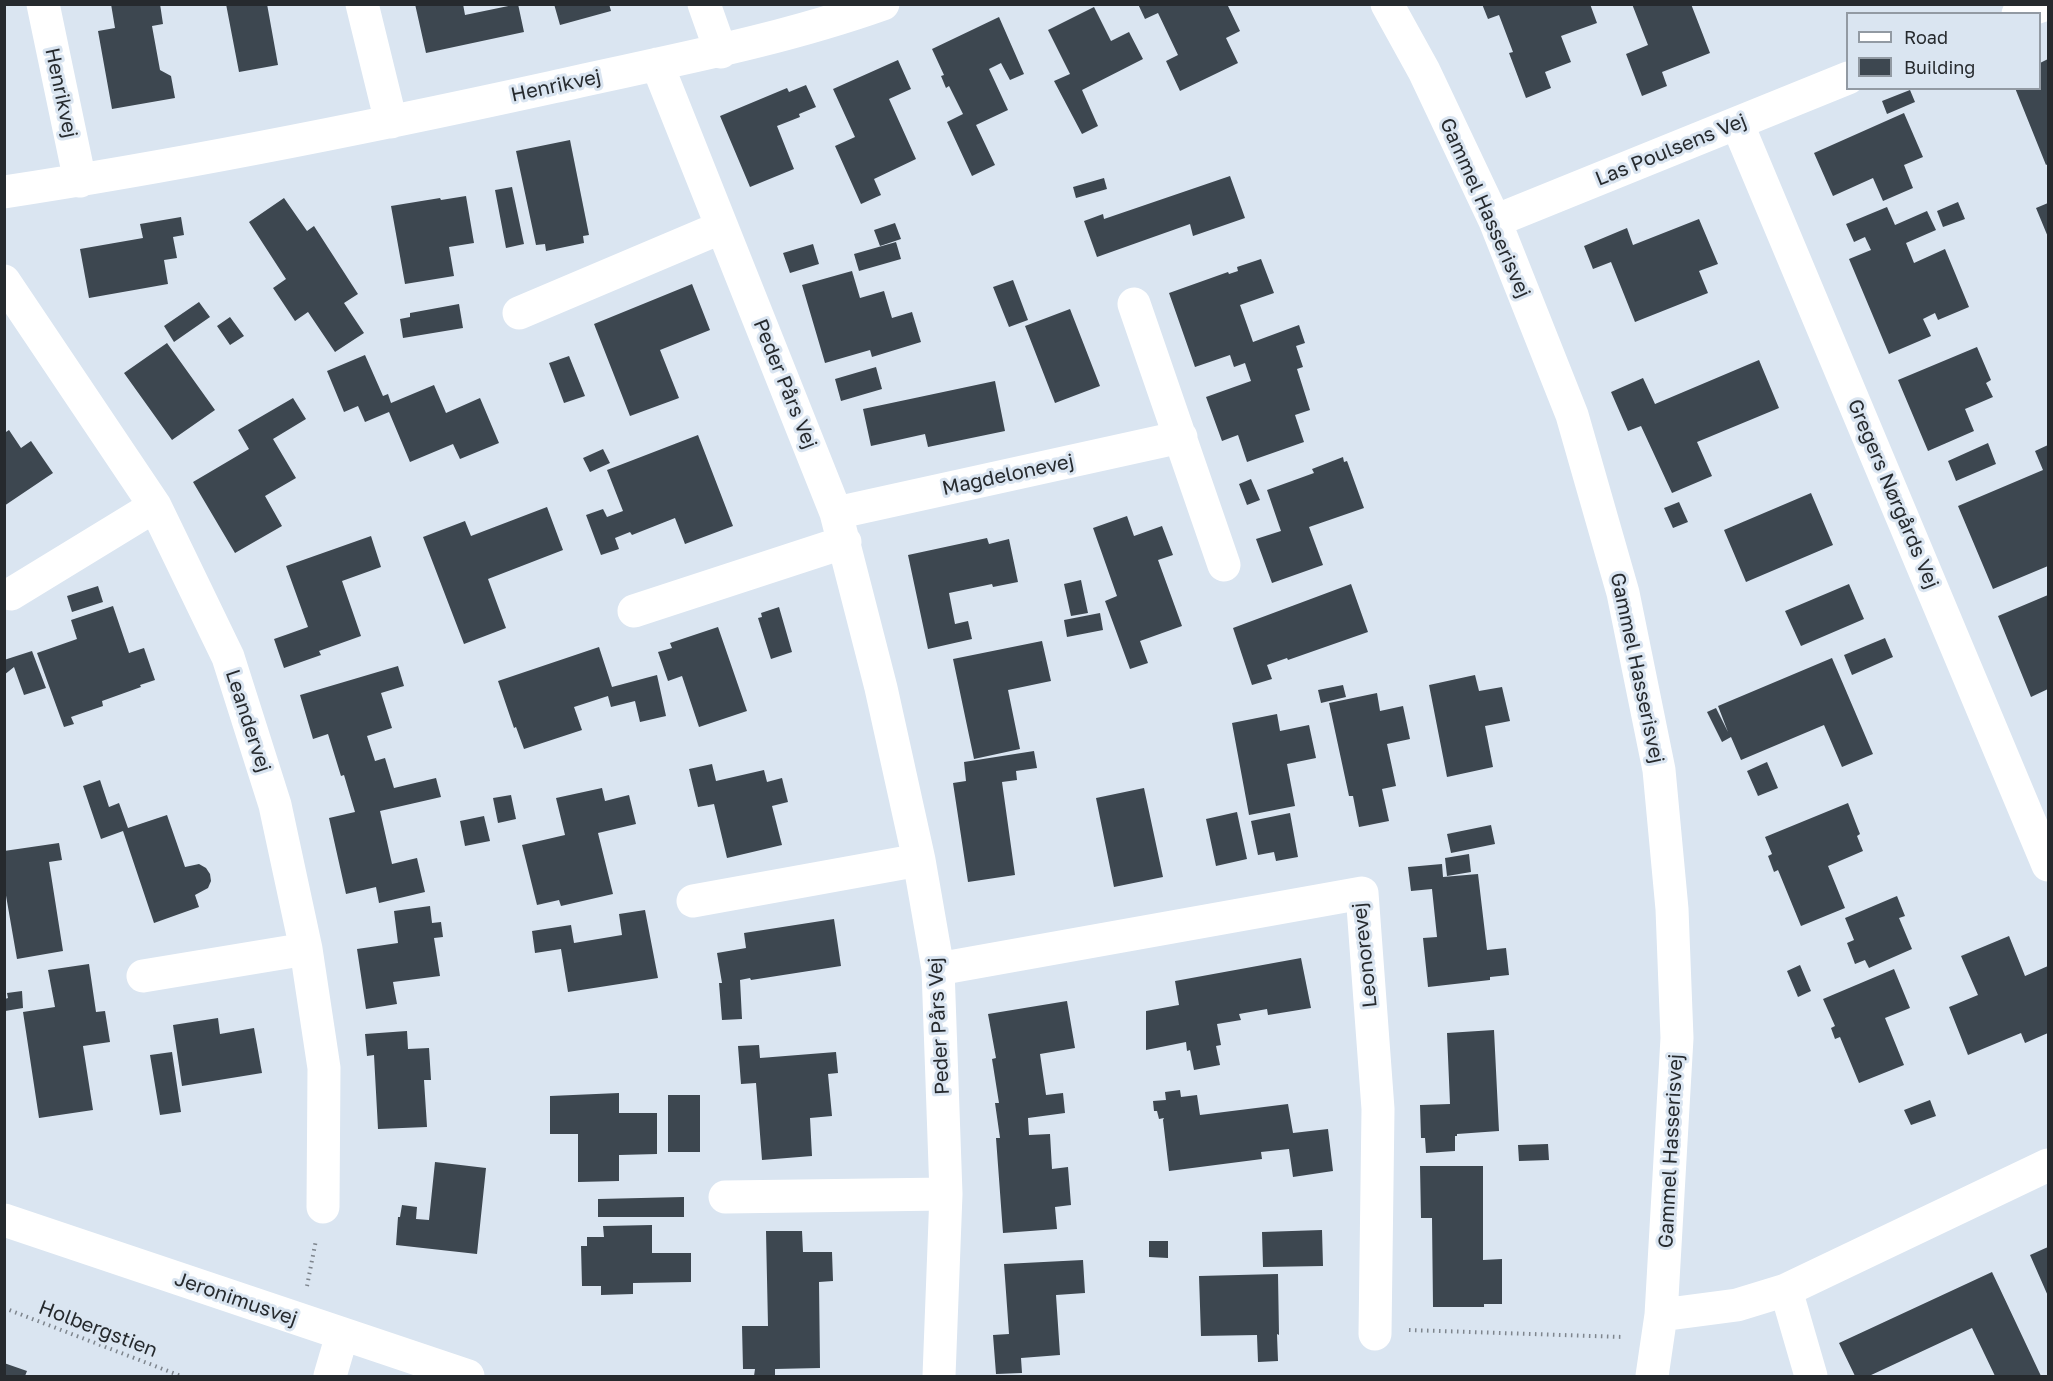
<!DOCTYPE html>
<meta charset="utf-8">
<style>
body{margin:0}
#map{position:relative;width:2053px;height:1381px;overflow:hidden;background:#dae5f1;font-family:"Golos Text",sans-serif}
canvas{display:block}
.frame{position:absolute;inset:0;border:6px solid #262a2e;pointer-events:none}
.legend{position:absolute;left:1846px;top:12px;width:195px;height:78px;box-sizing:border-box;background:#dae5f1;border:2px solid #929aa3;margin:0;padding:8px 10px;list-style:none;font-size:18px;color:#262a2e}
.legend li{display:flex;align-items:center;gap:12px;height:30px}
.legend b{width:30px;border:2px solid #929aa3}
</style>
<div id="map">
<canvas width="2053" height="1381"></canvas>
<div class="frame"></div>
<ul class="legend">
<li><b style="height:8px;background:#fff"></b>Road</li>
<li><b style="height:16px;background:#3d4750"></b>Building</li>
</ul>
</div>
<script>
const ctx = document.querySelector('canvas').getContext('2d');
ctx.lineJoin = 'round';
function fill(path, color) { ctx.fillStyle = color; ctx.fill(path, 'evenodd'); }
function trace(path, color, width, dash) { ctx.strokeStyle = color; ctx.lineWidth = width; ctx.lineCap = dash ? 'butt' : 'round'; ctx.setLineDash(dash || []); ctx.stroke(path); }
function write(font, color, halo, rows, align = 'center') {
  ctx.font = font + ' "Golos Text",sans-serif'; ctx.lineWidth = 6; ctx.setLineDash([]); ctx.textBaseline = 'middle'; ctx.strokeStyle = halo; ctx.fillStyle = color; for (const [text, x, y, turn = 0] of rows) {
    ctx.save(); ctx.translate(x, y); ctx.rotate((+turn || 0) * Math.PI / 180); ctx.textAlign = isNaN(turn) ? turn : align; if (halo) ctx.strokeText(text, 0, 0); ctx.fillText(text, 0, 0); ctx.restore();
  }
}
fill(new Path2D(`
 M111 4H160L163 24 152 26 160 70 171 76 175 98 112 109 98 31 115 28Z
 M226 4H267L278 65 239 72Z
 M415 4H463L465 15 518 4 524 32 426 53Z
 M554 4H609L611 11 560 25Z
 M1138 4H1231L1228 6 1240 31 1226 38 1238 63 1180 91 1166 61 1178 55 1158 13 1145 19Z
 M1482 4H1590L1597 23 1561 36 1571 62 1545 72 1551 88 1526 98 1509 53 1513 52 1499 15 1488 19Z
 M1632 4H1691L1710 53 1662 72 1667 86 1642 96 1626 54 1648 45Z
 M1094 7 1111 41 1129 32 1143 59 1082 90 1098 126 1082 134 1054 81 1070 74 1048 30Z
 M999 17 1024 74 1010 80 1001 63 989 69 1008 110 976 125 995 165 972 176 947 122 963 114 949 86 946 88 941 76 944 75 932 49Z
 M2048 59V164L2046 165 2015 88H2040V63Z
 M898 60 911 89 889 99 916 159 874 179 881 195 861 204 835 146 855 137 833 89Z
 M806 85 816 107 799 114 800 117 777 126 794 169 750 187 720 116 787 88 789 92Z
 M1910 90 1915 102 1887 114 1882 101Z
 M1904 113 1923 157 1904 165 1913 188 1883 201 1873 178 1833 196 1814 153Z
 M570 140 589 235 583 236 584 243 546 251 545 244 536 245 516 151Z
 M1230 176 1245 218 1193 236 1190 224 1097 257 1084 221 1103 214 1104 219Z
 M1104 178 1107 189 1076 198 1073 187Z
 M512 187 524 244 506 248 495 190Z
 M466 196 474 243 449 247 454 276 405 284 391 206 440 198 441 200Z
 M284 198 307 231 314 226 358 294 344 303 364 333 335 352 308 312 295 321 273 288 286 279 249 222Z
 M1958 202 1965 219 1943 227 1937 211Z
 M2048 203V237L2036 208Z
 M1887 207 1895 225 1927 211 1936 230 1906 243 1914 263 1945 249 1969 307 1938 320 1935 313 1923 319 1931 336 1889 354 1849 259 1871 250 1865 237 1854 242 1846 224Z
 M181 217 184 235 173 237 177 258 164 260 168 284 89 298 80 249 143 238 140 224Z
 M1699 219 1718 264 1699 271 1708 293 1635 322 1611 262 1593 269 1584 246 1627 228 1633 245Z
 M895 223 901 239 880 246 874 230Z
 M896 242 901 259 859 271 854 254Z
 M813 244 819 264 790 273 783 253Z
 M1261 259 1274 293 1240 305 1253 342 1299 325 1305 343 1296 346 1303 367 1297 369 1310 410 1295 415 1304 442 1247 462 1238 435 1222 441 1206 397 1251 381 1245 363 1234 367 1230 355 1195 367 1169 293 1228 272 1229 274 1238 271 1237 267Z
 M852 271 860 298 884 291 892 318 912 312 921 342 872 357 870 350 825 363 802 285Z
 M1013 280 1028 320 1009 327 993 287Z
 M692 284 710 330 660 350 679 398 630 416 594 324Z
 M199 302 210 317 174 342 164 326Z
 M459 304 463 328 403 338 400 319 410 317V313Z
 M1070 309 1100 386 1055 403 1025 326Z
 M230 317 244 336 230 345 217 326Z
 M167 343 215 410 172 440 124 373Z
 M1977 347 1991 380 1986 383 1993 397 1965 409 1974 431 1928 451 1898 380Z
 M365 355 383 396 388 394 391 403 434 385 446 413 480 398 499 443 460 459 453 444 410 462 389 412 365 422 358 406 344 412 327 371Z
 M569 356 585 396 564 403 549 363Z
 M1759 360 1779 408 1697 442 1712 476 1672 493 1641 426 1628 431 1611 392 1643 378 1655 404Z
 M876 367 882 389 841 401 835 379Z
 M995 381 1005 431 928 447 925 434 871 446 863 409Z
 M293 398 306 419 273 439 296 478 265 496 282 526 235 553 193 482 249 449 238 430Z
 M4 430 6 432 9 430 21 448 31 441 53 473 4 506Z
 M698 435 733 526 685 544 675 518 632 535 630 532 615 538 619 549 601 555 586 515 603 509 607 517 623 511 607 470Z
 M1988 443 1996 464 1956 481 1948 461Z
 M2048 445V521L2047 522 2048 526V566L1993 589 1958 506 2043 470 2035 451Z
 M603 449 610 463 590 472 583 458Z
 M1343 457 1344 462 1347 461 1364 508 1309 527 1323 565 1272 583 1256 539 1281 531 1267 490 1314 473 1312 469Z
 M1251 479 1260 500 1247 505 1239 484Z
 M1811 493 1833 545 1746 582 1724 530Z
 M1679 502 1688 522 1673 528 1664 508Z
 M547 507 563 550 488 579 506 628 464 644 423 537 465 521 471 536Z
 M1127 516 1134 536 1162 526 1173 555 1158 560 1182 626 1140 641 1148 663 1130 669 1105 601 1117 596 1093 528Z
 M371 536 381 567 342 581 361 636 319 651 321 655 284 668 274 639 308 627 286 566Z
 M987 538 989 544 1009 539 1018 582 993 587 992 584 949 593 955 624 968 621 972 639 928 649 908 555Z
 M1081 580 1088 613 1071 616 1064 584Z
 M1351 584 1368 632 1288 660 1287 658 1267 665 1272 679 1252 685 1233 628Z
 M1849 584 1864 619 1801 646 1785 611Z
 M98 586 103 602 72 612 67 596Z
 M2048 595V689L2031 697 1998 616Z
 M113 606 129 653 144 648 155 680 140 685 141 687 102 701 103 706 71 717 74 724 64 727 37 653 77 639 71 620Z
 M779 607 792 652 771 659 758 618 762 617 761 613Z
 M1100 613 1103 630 1067 637 1064 620Z
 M718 627 747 711 699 727 682 676 668 681 658 652 672 648 670 643Z
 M1885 638 1893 657 1852 675 1844 655Z
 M1042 641 1051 681 1008 690 1020 749 974 759 953 659Z
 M599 647 612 687 657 675 666 716 640 722 635 701 611 707 608 696 574 707 582 730 524 749 516 727 514 728 498 681Z
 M32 651 46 688 24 695 14 667 4 675V660Z
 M1832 658 1873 754 1842 767 1824 725 1741 760 1731 737 1722 742 1707 712 1716 708 1728 732 1718 706Z
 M398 666 404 686 381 693 392 728 367 736 375 761 385 758 394 788 436 778 441 797 380 811 392 864 417 858 425 892 379 903 376 887 346 894 329 818 355 812 344 775 341 776 328 734 313 739 300 695Z
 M1475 675 1479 691 1502 687 1510 721 1485 726 1493 767 1447 777 1429 685Z
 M1343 685 1346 697 1321 703 1318 690Z
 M1377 693 1380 711 1403 706 1410 739 1387 744 1396 786 1382 789 1389 821 1359 827 1353 796H1349L1329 703Z
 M1277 714 1280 731 1309 725 1316 758 1287 764 1295 806 1249 815 1232 723Z
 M1034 751 1037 768 1016 771 1017 780 1002 782 1015 875 968 882 953 783 966 781 964 762Z
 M1767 762 1778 788 1758 796 1747 771Z
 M712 764 716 781 764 770 767 782 782 778 788 802 772 806 782 845 727 858 714 804 698 807 689 769Z
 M100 780 109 807 119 803 128 828 167 815 185 867 199 864 206 868 210 874 211 881 208 888 195 895 199 907 154 923 123 831 101 839 83 786Z
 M602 788 605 801 629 795 636 824 598 833 613 894 561 906 559 900 537 905 522 845 565 835 556 798Z
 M1144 788 1163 877 1114 887 1096 798Z
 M511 795 516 819 498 823 493 798Z
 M1848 803 1860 834 1857 836 1863 851 1828 866 1845 908 1801 926 1778 870 1774 872 1768 856 1772 854 1765 837Z
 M1237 812 1247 859 1216 866 1206 819Z
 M1290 813 1298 857 1276 861 1274 852 1258 855 1251 821Z
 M484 816 490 841 465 846 460 821Z
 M1491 825 1495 844 1451 853 1447 834Z
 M59 843 62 860 49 862 63 951 17 959 4 884V851Z
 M1469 854 1471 872 1447 876 1445 858Z
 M1442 864 1443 877 1478 874 1487 950 1506 948 1509 975 1490 977V980L1428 987 1423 938 1437 937 1432 889 1411 891 1408 867Z
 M1897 896 1905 916 1899 918 1912 949 1869 968 1865 960 1855 964 1847 943 1854 940 1845 918Z
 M430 906 432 923 441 922 443 937 434 938 440 976 393 982 397 1004 366 1009 357 949 398 943 394 911Z
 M645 910 658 978 568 992 561 949 535 953 532 931 571 925 574 943 622 935 619 914Z
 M834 919 841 966 751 980 750 978 740 980 742 1019 722 1020 719 983H722L717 953 746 948 744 933Z
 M2009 936 2025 976 2048 966V1033L2025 1043 2021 1033 1968 1055 1949 1007 1978 995 1961 956Z
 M1301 958 1311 1008 1268 1015 1267 1009 1239 1014 1241 1020 1217 1024 1221 1045 1216 1046 1220 1065 1194 1070 1190 1050 1187 1051 1186 1042 1146 1050V1011L1179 1005 1175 981Z
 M89 964 96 1012 105 1011 110 1042 83 1046 93 1110 39 1118 23 1012 55 1007 48 970Z
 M1800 965 1811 991 1798 997 1787 971Z
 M1894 969 1910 1008 1885 1018 1904 1065 1859 1083 1840 1037 1835 1039 1831 1028 1835 1026 1823 999Z
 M22 991 23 1008 5 1011V999L8 998 7 993Z
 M1067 1001 1075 1048 1040 1054 1046 1095 1063 1093 1065 1113 1028 1118 1029 1135 1050 1134 1052 1169 1068 1167 1071 1205 1055 1207 1057 1229 1003 1233 996 1138H1000L995 1103H999L992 1059 996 1058 988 1014Z
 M218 1018 220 1034 254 1028 262 1073 182 1086 173 1025Z
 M1494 1030 1499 1131 1457 1134V1136H1455V1151L1426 1153 1425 1138H1421L1420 1105 1450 1104 1447 1033Z
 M407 1031 408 1049 429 1048 431 1080H424L427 1127 378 1129 374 1055 367 1056 365 1034Z
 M759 1045 760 1058 836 1052 838 1073 828 1074 832 1116 810 1118 812 1156 762 1160 756 1083 741 1084 738 1046Z
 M172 1052 181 1112 160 1115 150 1055Z
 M1180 1090 1181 1097 1197 1095 1200 1115 1288 1104 1293 1133 1328 1129 1333 1171 1293 1177 1289 1149 1261 1152 1262 1159 1169 1171 1163 1120 1164 1118 1159 1119 1157 1111H1154L1153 1101 1166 1100 1165 1092Z
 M619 1093V1113H657V1154L619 1155V1181L578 1182V1134H550V1096Z
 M668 1095H700V1152H668Z
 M1930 1100 1936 1116 1911 1125 1904 1110Z
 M1548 1144 1549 1160 1519 1161 1518 1145Z
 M435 1162 486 1168 477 1254 396 1245 398 1217H400L402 1205 417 1207 416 1219 429 1220Z
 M1420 1166H1483V1260L1502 1259V1304H1484V1307H1433L1432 1218H1421Z
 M684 1197V1217H598V1199Z
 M652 1225V1253H691V1282L633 1283V1294L601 1295V1286H582L581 1246H587V1237H604L603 1226Z
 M1322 1230 1323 1266 1263 1267 1262 1232Z
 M766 1231H802L803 1252H832L833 1281 819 1282 820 1368 775 1369V1376H754L755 1369H743L742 1326H768Z
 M1149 1241H1168V1258L1149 1257Z
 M2048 1247V1296L2030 1255Z
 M1083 1260 1085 1293 1056 1295 1060 1355 1021 1358 1022 1373 996 1374 993 1335 1009 1334 1004 1264Z
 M1992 1272 2041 1376H1995L1972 1328 1869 1376H1855L1839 1343Z
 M1278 1274 1279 1335 1277 1334 1278 1361 1258 1362 1257 1335 1201 1336 1199 1276Z
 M4 1363 27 1371 25 1376H4Z`), '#3d4750');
trace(new Path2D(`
 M307 1286 316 1240
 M4 1308 181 1376
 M1409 1330 1623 1337`), '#7e858d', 4, [1.5, 4.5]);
trace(new Path2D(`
 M43 4 80 181
 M362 4 391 122
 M704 4 721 52
 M1387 4 1424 71 1495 221 1572 415 1623 593 1659 770 1672 909 1677 1038 1661 1315 1652 1376
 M2018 14 2047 4
 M657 64 836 513 881 688 919 860 938 969 946 1194 939 1376
 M1737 123 2048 865
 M4 192C188 164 371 127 553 87 664 62 776 42 883 4
 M1495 221 1848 78
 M4 281 155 506 228 657 275 805 306 949 324 1068 323 1207
 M1134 304 1224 565
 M519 313 722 227
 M836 513 1181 437
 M11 594 155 506
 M634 611 845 542
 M693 901 919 860
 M938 969 1362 893 1378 1109 1375 1334
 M143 976 306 949
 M725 1197 946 1194
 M4 1220 468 1376
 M1786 1290 1811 1376
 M1661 1315 1737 1305 1786 1290 2048 1165
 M330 1376 342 1335`), '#fff', 33);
write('20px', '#262a2e', '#dae5f1', [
 ["Henrikvej",556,86,-12],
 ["Henrikvej",61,93,78],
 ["Las Poulsens Vej",1671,150,-22],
 ["Gammel Hasserisvej",1485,208,66],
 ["Peder Pårs Vej",785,384,68],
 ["Magdelonevej",1008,475,-12],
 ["Gregers Nørgårds Vej",1893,494,67],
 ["Gammel Hasserisvej",1637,668,78],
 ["Leandervej",248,721,72],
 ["Leonorevej",1365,955,-96],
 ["Peder Pårs Vej",939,1026,-93],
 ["Gammel Hasserisvej",1671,1151,-87],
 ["Jeronimusvej",236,1299,19],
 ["Holbergstien",98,1329,21]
]);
</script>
